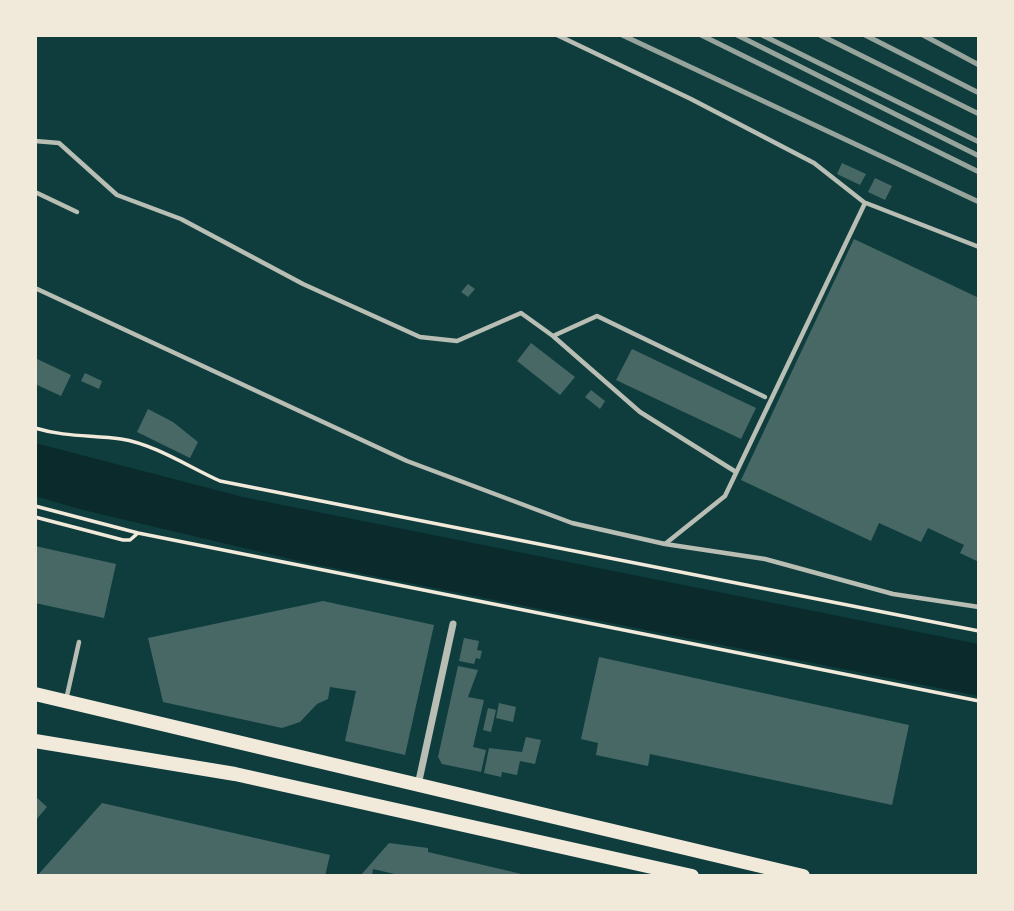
<!DOCTYPE html>
<style>
body{margin:0}
#map{position:relative;width:1014px;height:911px;overflow:hidden;background:#0f3d3e;font-family:"Fira Sans",sans-serif}
canvas{display:block}
.frame{position:absolute;inset:0;border:37px solid #f1e9da;pointer-events:none}
</style>
<div id="map">
<canvas width="1014" height="911"></canvas>
<div class="frame"></div>
</div>
<script>
const ctx = document.querySelector('canvas').getContext('2d');
ctx.lineJoin = 'round';
function fill(path, color) { ctx.fillStyle = color; ctx.fill(path, 'evenodd'); }
function trace(path, color, width, dash) { ctx.strokeStyle = color; ctx.lineWidth = width; ctx.lineCap = dash ? 'butt' : 'round'; ctx.setLineDash(dash || []); ctx.stroke(path); }
fill(new Path2D(`
 M35 443 243 497 979 644V696L303 562 79 509 35 496Z`), '#0a2a2b');
fill(new Path2D(`
 M842 163 866 174 860 185 837 174Z
 M875 178 892 186 885 200 868 192Z
 M854 239 979 298V562L960 553 964 545 928 528 921 542 879 523 871 541 741 480Z
 M468 284 475 289 468 297 461 292Z
 M531 343 575 377 560 395 517 361Z
 M632 349 756 408 741 439 616 380Z
 M35 358 71 375 61 396 35 384Z
 M85 373 102 381 99 389 81 381Z
 M591 390 605 401 600 409 585 397Z
 M148 409 173 422 198 442 190 458 137 432Z
 M35 546 116 564 104 618 35 603Z
 M323 601 434 625 405 755 345 741 356 691 330 687 328 699 317 704 300 722 282 728 163 702 148 638Z
 M464 638 479 641 477 650 482 651 480 659 476 658 474 664 459 661Z
 M599 657 909 725 892 805 650 754 648 766 596 755 598 743 581 739Z
 M458 666 478 670 468 697 484 700 473 747 486 750 481 772 442 764 438 757Z
 M499 703 516 707 513 722 496 718Z
 M488 708 496 710 491 732 483 730Z
 M526 737 541 740 535 764 520 761 517 775 502 772 501 777 484 773 489 748 522 752Z
 M35 796 47 807 35 821Z
 M102 803 330 855 325 876H37Z
 M389 843 428 848V852L530 876H403L373 869 372 876H360Z`), '#486865');
trace(new Path2D(`
 M35 428C64 437 91 435 121 439 154 444 189 467 220 481L979 631
 M35 506 138 533 979 701
 M35 517 123 540H130L138 533`), '#f1e9da', 3.5);
trace(new Path2D(`
 M35 141 59 143 117 195 181 219 303 284 420 337 457 341 521 313 553 336
 M35 192 77 212
 M866 203 979 247
 M35 288 407 461 572 523 665 544 725 496 865 203 814 163 691 99 557 35
 M736 472 640 412 553 336 597 316 765 397
 M665 544 765 559 893 594 979 607
 M66 700 79 642`), '#b8beb3', 4.5);
trace(new Path2D(`
 M418 785 453 624`), '#b8beb3', 7);
trace(new Path2D(`
 M35 694 803 876
 M35 741 235 774 692 876`), '#f1e9da', 14);
trace(new Path2D(`
 M622 35 979 202
 M701 35 979 172
 M737 35 979 156
 M762 35 979 142
 M820 35 979 114
 M865 35 979 93
 M923 35 979 65`), '#97a49c', 5);
</script>
